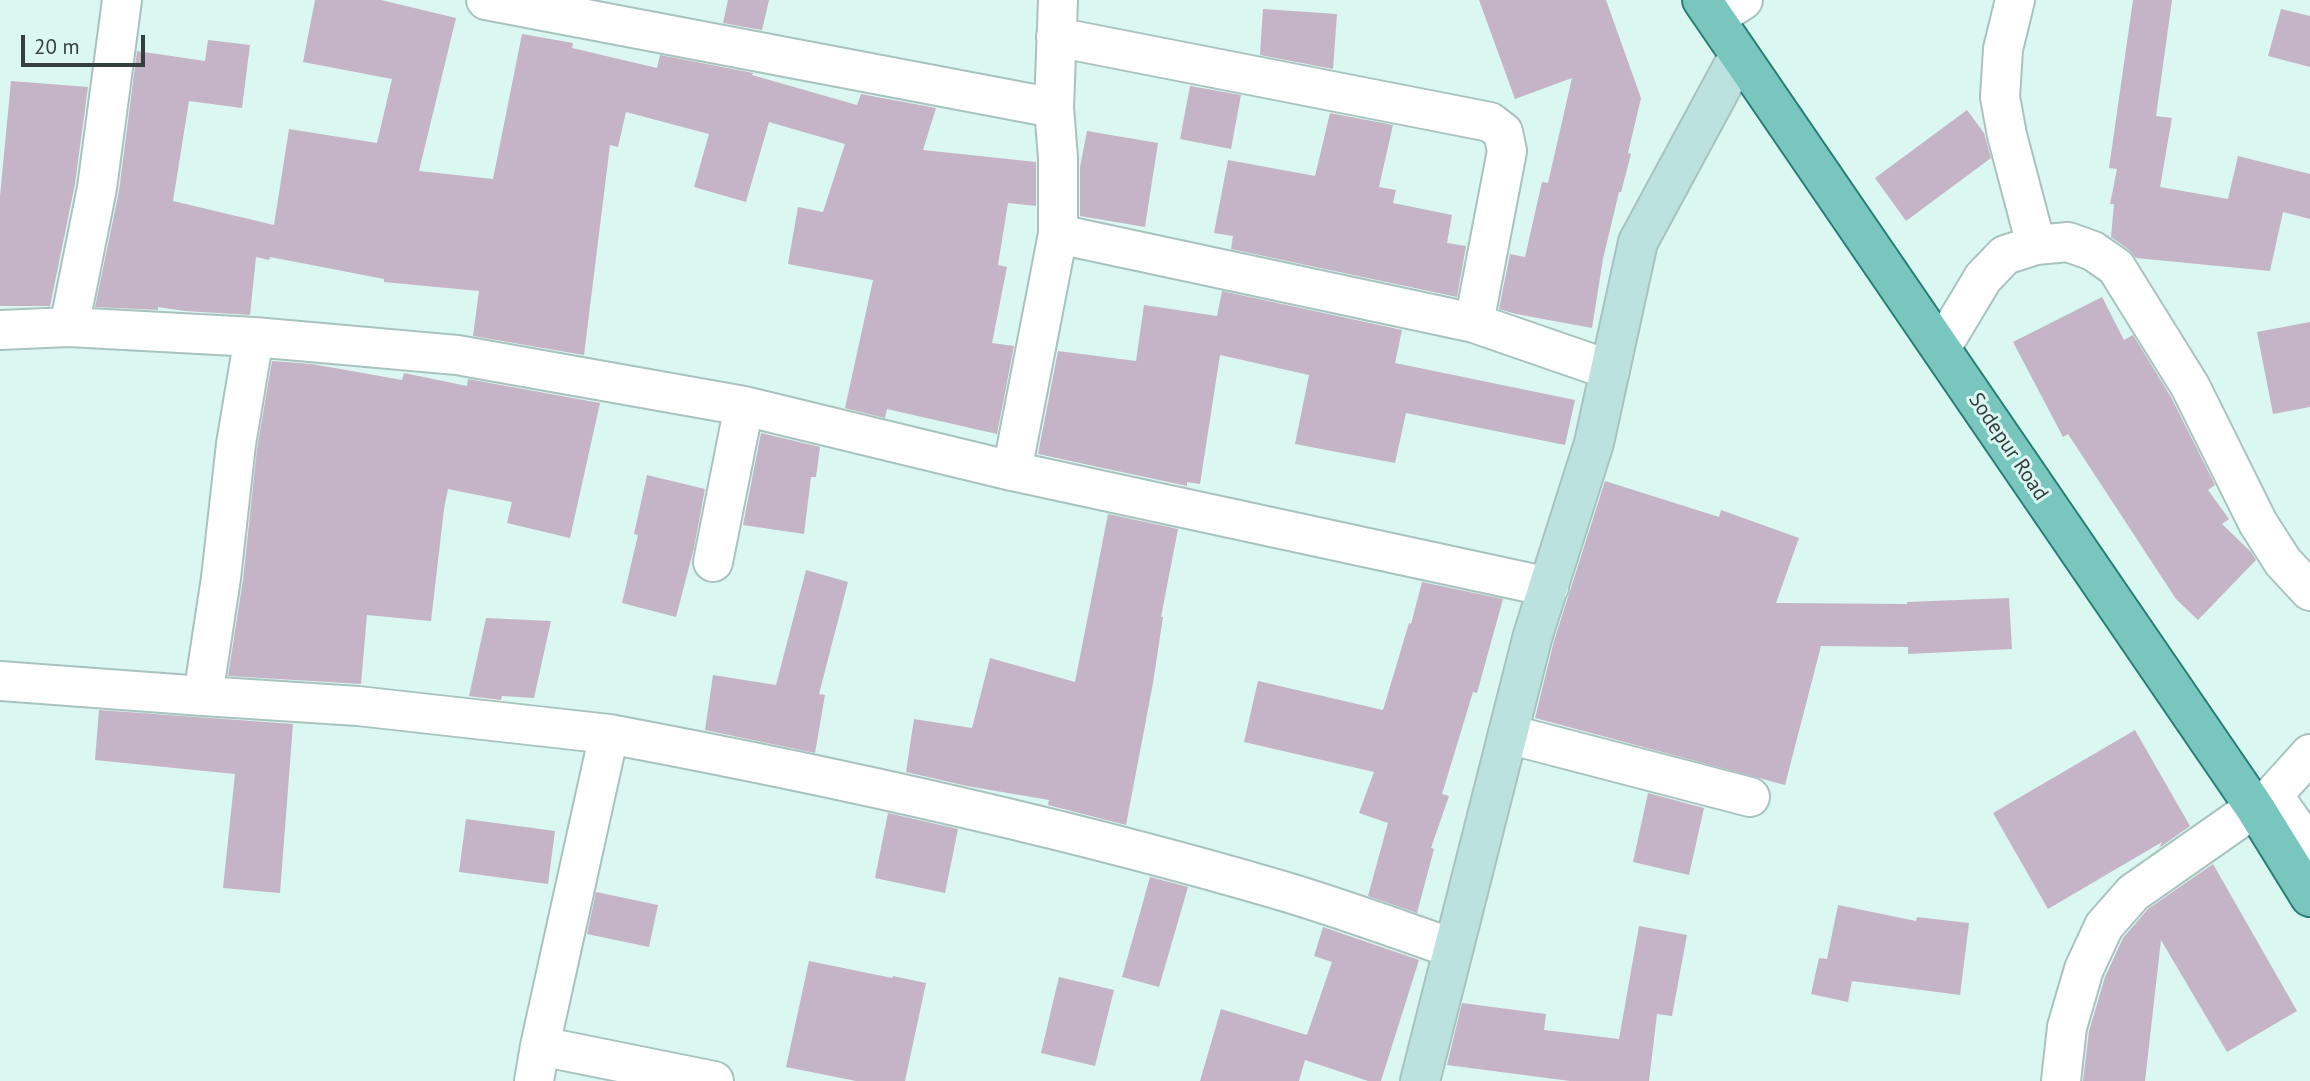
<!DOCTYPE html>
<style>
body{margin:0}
#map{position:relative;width:2310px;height:1081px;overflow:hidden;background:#dbf7f2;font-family:"PT Sans",sans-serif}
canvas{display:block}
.scale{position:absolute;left:21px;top:35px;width:124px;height:32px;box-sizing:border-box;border:4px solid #35403e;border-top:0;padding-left:9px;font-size:21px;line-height:24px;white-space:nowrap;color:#35403e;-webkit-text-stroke:5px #dbf7f2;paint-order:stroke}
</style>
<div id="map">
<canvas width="2310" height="1081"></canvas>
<div class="scale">20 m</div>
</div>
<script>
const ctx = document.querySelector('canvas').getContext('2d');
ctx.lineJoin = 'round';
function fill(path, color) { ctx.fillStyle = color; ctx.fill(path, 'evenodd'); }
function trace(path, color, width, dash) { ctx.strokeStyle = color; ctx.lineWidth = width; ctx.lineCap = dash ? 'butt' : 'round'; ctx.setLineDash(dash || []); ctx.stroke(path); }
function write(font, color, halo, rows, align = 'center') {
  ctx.font = font + ' "PT Sans",sans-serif'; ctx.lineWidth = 6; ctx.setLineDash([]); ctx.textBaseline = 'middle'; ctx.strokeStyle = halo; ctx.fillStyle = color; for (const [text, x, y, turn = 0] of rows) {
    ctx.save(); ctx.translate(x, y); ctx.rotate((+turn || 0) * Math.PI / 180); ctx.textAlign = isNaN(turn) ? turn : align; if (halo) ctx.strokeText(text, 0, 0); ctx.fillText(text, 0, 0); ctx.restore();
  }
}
fill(new Path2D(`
 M315 0H381L456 18 419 171 493 179 522 34 573 43 572 48 657 68 660 55 753 73 752 75 857 105 861 94 936 108 923 150 1036 162V206L1008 203 998 265 1007 267 992 343 1014 346 997 434 887 409 885 418 845 408 873 280 788 264 798 207 823 212 845 144 769 122 746 202 694 187 709 134 626 112 618 147 610 145 584 355 473 336 479 291 384 282V279L270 257 269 260 256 257 250 315 185 311 158 307V310L95 307 119 191 137 51 205 61 208 40 250 45 242 108 189 101 173 201 274 225 289 129 377 143 392 79 303 62Z
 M728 0H769L762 30 723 23Z
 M1479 0H1606L1641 98 1628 153 1631 154 1621 192H1619L1603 259 1592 328 1516 314 1499 309 1510 254 1525 257 1542 182 1548 183 1572 78 1515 99Z
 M2133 0H2172L2156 116 2172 118 2160 187 2228 199 2238 156 2310 174V219L2283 212 2270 271 2136 258 2128 249 2111 237 2114 204H2110L2117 169 2109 168Z
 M1263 9 1337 14 1333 69 1260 55Z
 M2281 9 2310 16V67L2268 56Z
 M11 81 88 87 75 184 50 306H0V196Z
 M1190 86 1241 95 1231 149 1180 139Z
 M1967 110 1984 133 1991 158 1906 221 1875 178Z
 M1330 113 1393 125 1379 187 1396 190 1393 203 1452 215 1447 243 1466 246 1457 297 1231 249 1233 236 1214 233 1228 160 1315 176Z
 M1087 131 1158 143 1145 227 1080 216V167Z
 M1222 291 1402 330 1395 363 1575 400 1565 445 1406 413 1395 463 1295 444 1309 375 1220 355 1200 484 1187 482V486L1038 454 1058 351 1136 361 1144 305 1217 316Z
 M2102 297 2124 340 2133 335 2171 397 2215 485 2208 490 2229 519 2222 524 2251 552 2256 560 2198 620 2176 599 2068 434 2063 437 2013 342Z
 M2310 322V407L2273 414 2257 332Z
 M272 361 312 364 402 380 404 373 467 386 468 379 600 403 570 538 507 523 512 502 448 489 444 509 431 621 367 615 361 684 228 676 243 580 257 449Z
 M761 433 820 447 816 477H811L804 534 743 525Z
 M647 475 705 489 694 548 676 617 622 603 638 535 634 534Z
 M1605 481 1719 517 1721 510 1799 538 1776 603 1907 604V602L2009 598 2012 649 1908 654V647L1821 646 1785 785 1535 718 1554 641Z
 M1108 514 1178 529 1161 617H1163L1153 683 1126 825 1048 805 1049 800 967 786 906 772 914 719 972 728 990 658 1075 682Z
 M806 570 848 582 819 694 825 695 815 753 705 730 713 675 776 685Z
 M1422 582 1503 599 1477 693 1473 692 1442 794 1449 796 1431 848 1434 849 1417 913 1368 896 1388 823 1359 813 1374 772 1244 742 1258 681 1383 710 1409 623 1411 624Z
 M486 618 551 621 534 698 502 696 501 700 469 696Z
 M99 710 293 724 280 893 223 888 235 774 95 760Z
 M2135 730 2190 826 2159 848 2162 842 2048 909 1993 813Z
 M1648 793 1704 808 1689 875 1633 862Z
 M888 813 958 829 945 893 875 878Z
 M466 819 555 831 548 884 459 872Z
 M2213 864 2297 1011 2227 1052 2161 940 2145 1081H2083L2089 1031 2105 977 2123 938 2148 909Z
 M1150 877 1188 887 1159 987 1122 977Z
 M596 892 658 905 649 947 587 934Z
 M1838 905 1916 921 1917 917 1969 923 1960 995 1852 981 1848 1002 1811 994 1819 958 1827 959Z
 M1639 926 1687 935 1672 1016 1657 1014 1649 1081H1570L1447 1065 1462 1003 1546 1014 1544 1030 1619 1039Z
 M1323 927 1419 960 1381 1081H1368L1305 1060 1299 1081H1200L1221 1009 1307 1035 1332 962 1314 956Z
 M809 961 892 978 893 976 926 983 905 1081H856L786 1067Z
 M1059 977 1114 990 1095 1066 1041 1053Z`), '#c5b4c5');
const street = new Path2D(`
 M486 0 1054 108
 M1058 0 1054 108 1058 158V234L1474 323 1610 370
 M2015 0 2003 49 2000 97 2007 135 2036 245
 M1715 18 1743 0
 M1056 37 1490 122 1503 132 1507 151 1474 323
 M69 327 97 188 122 0
 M0 330 69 327 254 337 457 355 744 406 1012 471 1549 587
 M254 337 236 444 221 578 203 696 358 706 609 734
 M1941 348 1983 278 2005 255 2036 245 2068 242 2093 251 2116 267 2190 386 2258 523 2283 562 2310 591
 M1012 471 1058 234
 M713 562 744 406
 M0 681 203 696
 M1508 734 1750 797
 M2273 795 2310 848
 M534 1081 540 1046
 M714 1081 540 1046 609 734C833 776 1057 825 1276 889 1335 906 1394 928 1452 948
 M2061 1081 2067 1027 2084 969 2104 926 2133 893 2273 795 2310 754`);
const secondary = new Path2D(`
 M1420 1081 1533 635 1594 443 1638 242 1739 55`);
const primary = new Path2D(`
 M1702 0 2255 808 2310 897`);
trace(street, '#a8c3be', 42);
trace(secondary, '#a8c3be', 42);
trace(primary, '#267e75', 42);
trace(street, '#fff', 38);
trace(secondary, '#bce2df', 38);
trace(primary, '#78c6be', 38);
write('21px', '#35403e', '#dbf7f2', [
 ["Sodepur Road",2008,447,56]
]);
</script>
